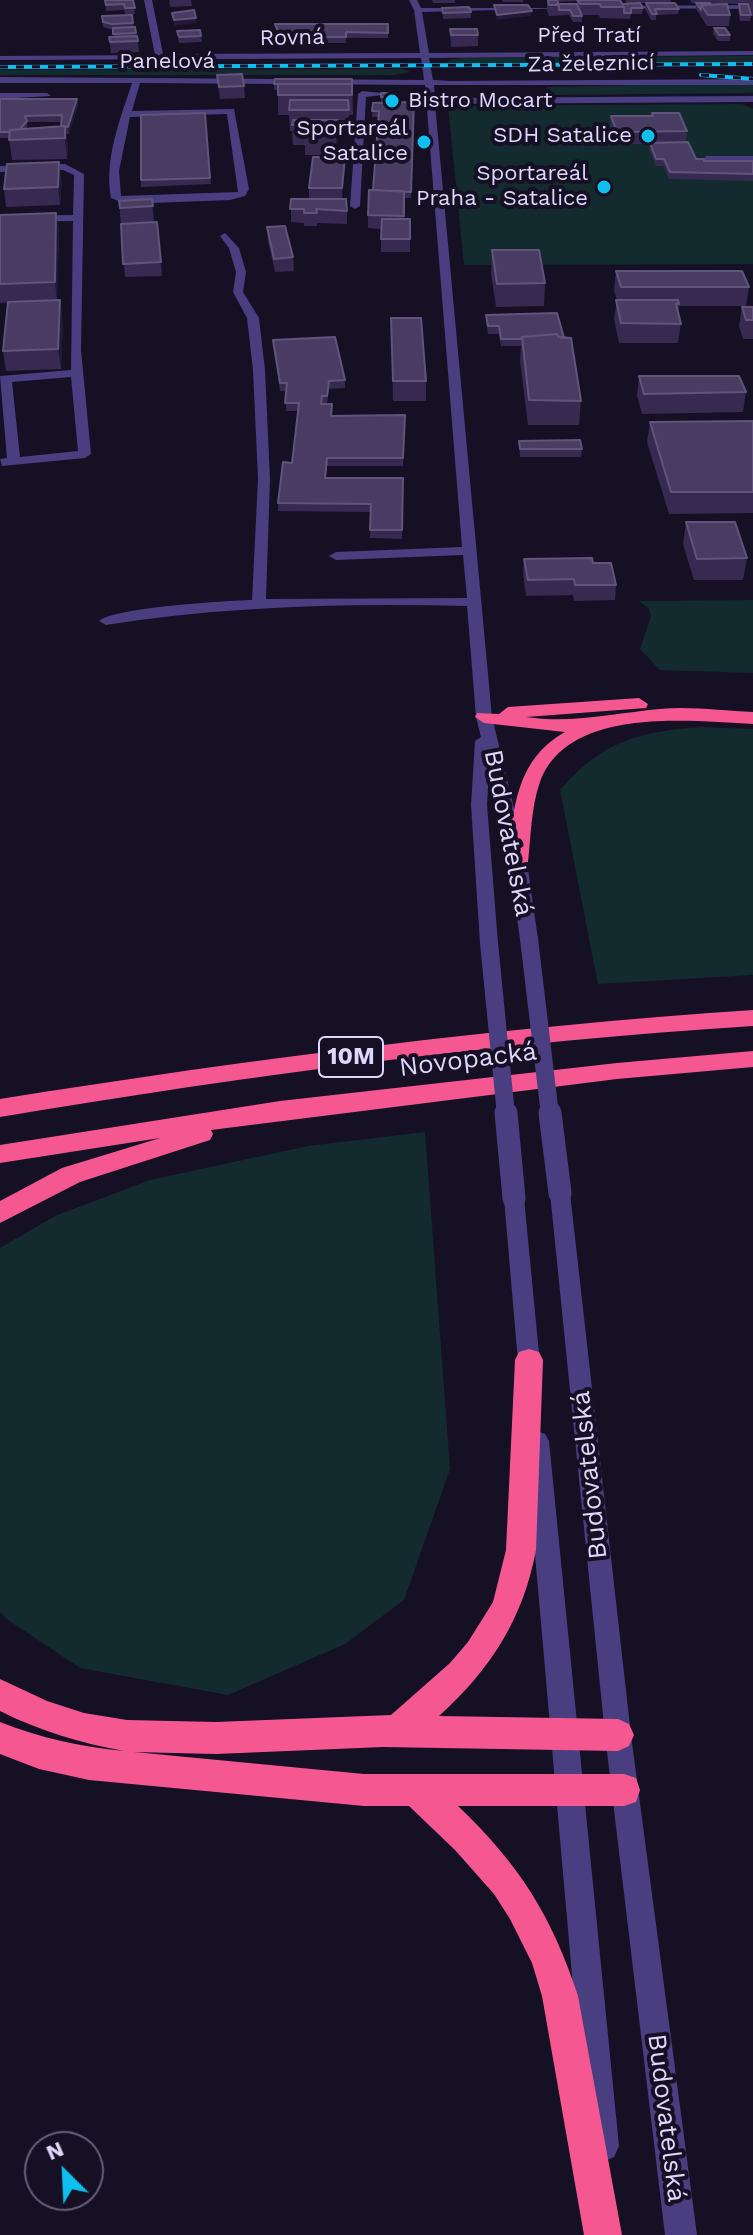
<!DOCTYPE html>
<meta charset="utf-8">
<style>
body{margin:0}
#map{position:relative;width:753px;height:2235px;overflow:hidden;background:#161024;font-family:"Work Sans",sans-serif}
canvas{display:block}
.north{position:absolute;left:24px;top:2131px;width:80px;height:80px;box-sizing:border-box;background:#161024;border:2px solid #665f7a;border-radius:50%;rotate:336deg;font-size:22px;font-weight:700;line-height:32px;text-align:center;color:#dfd6fc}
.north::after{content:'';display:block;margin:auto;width:28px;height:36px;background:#0fbfef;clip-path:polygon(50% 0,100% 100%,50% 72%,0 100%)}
</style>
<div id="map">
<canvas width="753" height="2235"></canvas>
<div class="north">N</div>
</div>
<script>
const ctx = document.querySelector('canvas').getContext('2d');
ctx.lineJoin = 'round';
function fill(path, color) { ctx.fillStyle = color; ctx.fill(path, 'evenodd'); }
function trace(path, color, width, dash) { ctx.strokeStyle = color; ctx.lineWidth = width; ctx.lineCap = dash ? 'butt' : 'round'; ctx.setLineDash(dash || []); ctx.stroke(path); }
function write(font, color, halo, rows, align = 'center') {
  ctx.font = font + ' "Work Sans",sans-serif'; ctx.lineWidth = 8; ctx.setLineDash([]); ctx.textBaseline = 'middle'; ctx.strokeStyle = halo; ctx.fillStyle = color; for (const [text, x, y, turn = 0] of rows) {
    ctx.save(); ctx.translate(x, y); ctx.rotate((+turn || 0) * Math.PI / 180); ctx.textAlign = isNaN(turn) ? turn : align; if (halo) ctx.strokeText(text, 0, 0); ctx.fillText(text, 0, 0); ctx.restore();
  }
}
fill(new Path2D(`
 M753 56V62L447 64 449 60 465 58Z
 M402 69 411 72 393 75H0V70Z
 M689 84 753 85V93L543 95 547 87Z
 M742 104 753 109V264L464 265 448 106Z
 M753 600V673L660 670 640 649 651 616 649 609 639 601Z
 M703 727 753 729V975L598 984 560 790C602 741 640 731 703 727Z
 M425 1132 450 1469 404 1600 345 1644 228 1695 80 1668 8 1620 0 1612V1248L55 1216 150 1180 308 1146Z`), '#132b2e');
fill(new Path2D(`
 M144 0H152L163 54 420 53 414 10 409 0H417L421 8H577L422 12 429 53 753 51V55L429 58 433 80 451 81 753 79V85H434L435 98 753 96V102L435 104 492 717 527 862 538 939 535 943H523L520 939 509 862 489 773 487 805 498 943 489 949 480 943 471 805 475 741 481 737 476 717 467 606C346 603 226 606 106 625L99 621C116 607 224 601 252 600L258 479 253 370 247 318 233 292 236 272 229 248 220 236 225 233 239 248 246 272 243 292 259 318 265 370 270 479 266 599 467 598 463 555 336 560 329 556 336 552 462 547 425 85 140 83 132 111 234 109 249 189 245 196 230 200 126 204 111 198C104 159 120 120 132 83H0V77L424 80 421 58 0 60V56L155 55ZM227 114 238 192 121 196 119 171 130 117Z
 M753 5V9L613 8 617 6Z
 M362 91 391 94 366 97 360 206 355 209 350 206 358 94Z
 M0 93H47L51 96 0 99Z
 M706 156H753V162L703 161Z
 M65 164 84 174 81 350 91 454 85 458 2 466 0 459 7 458 0 376 71 370 73 221 0 222V216L73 215 74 175 63 170 0 172V166ZM71 377 78 451 20 457 12 382Z
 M560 1185 567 1187 570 1193 631 1735 697 2235H665L605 1735 550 1193 553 1187Z
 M514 1190 521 1192 524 1198 541 1374 538 1381 530 1384 522 1381 519 1374 504 1198 507 1192Z
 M537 1431 545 1434 549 1441 619 2146 614 2157 603 2162 592 2157 587 2146 525 1441 529 1434Z`), '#483e80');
fill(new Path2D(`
 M639 698 648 704 646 708 526 717C573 724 614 713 660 709 690 706 723 711 753 712V724C689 721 568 706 540 782 531 807 531 836 528 862L525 867H511L508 862C513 811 515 760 565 732L484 723 475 717 477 713 499 714 508 707Z
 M753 1010V1026C500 1042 250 1075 0 1117V1099C250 1059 500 1027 753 1010Z
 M753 1051V1067L617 1079 211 1130 213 1134 210 1140 80 1182 0 1223V1201L62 1168 160 1138 0 1163V1145L280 1101 617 1063Z
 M529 1349 539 1352 543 1360 536 1550C523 1619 491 1669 439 1716L618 1719 629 1724 634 1735 629 1746 618 1751 383 1747 216 1754 134 1752 364 1774H624L636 1778 640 1790 636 1802 624 1806H458C519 1864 552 1916 578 1996L622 2235H584L542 1996 532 1963 510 1919 494 1894 455 1850 409 1806H364L89 1780 39 1769 0 1754V1722C41 1738 81 1747 124 1751 80 1743 40 1731 0 1711V1679L47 1701 84 1713 127 1720 216 1722 391 1715 450 1663 468 1642 493 1602 506 1550 515 1360 519 1352Z`), '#f55891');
const rail = new Path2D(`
 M0 67 753 64
 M701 75 753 79`);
trace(rail, '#0fbfef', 4);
trace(rail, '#161024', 3, [8]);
trace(new Path2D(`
 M529 939 550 1115
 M489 943 506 1115`), '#483e80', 18);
trace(new Path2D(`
 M506 1113 514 1198
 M550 1113 560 1193`), '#483e80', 23);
fill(new Path2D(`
 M105 0H133L135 14H125L124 10 106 11Z
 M169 0H191L192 6 170 7Z
 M432 0H455V3H433Z
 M502 0H523V2H503Z
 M547 0H620L622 4 643 8 642 14H631L630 19 600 18 599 15H582V22H573L569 15 549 16 547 10ZM577 1V4H559L558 2Z
 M625 0H671L670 3H627Z
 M690 0H753V16H751L750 21H740L738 9 739 4H747L692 3Z
 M646 3 679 9 678 14 656 15V20H651L645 9Z
 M696 3 711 5 730 15 729 26H707L696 9Z
 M442 8 471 12V18L443 19Z
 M132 15 134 27H135L138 41 139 52 111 53 109 37H114L113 30 103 27 102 16Z
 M275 24H388V38H346V43H321V38H279L276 30Z
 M714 28 730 35V41H718L713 34Z
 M450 29 478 35V46L451 47Z
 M177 31 201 36 202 42 179 43Z
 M217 75 244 86 245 98 220 99Z
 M352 79 353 115H349V131H338L336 155H305V145H293L292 131H290L289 115H278V90H274V84Z
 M381 93H395V102H414L411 198H404V219H410V252H381V229L368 228V215L373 190 378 117H372L373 103H381Z
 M0 99H77L78 106 69 134H66L68 146 67 159 12 160 9 138H0ZM27 122H62L61 126 27 128Z
 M652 113 687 131 686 142 696 159 704 161H753V181L669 179 664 166H656L649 149 650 144H616L610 128 611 116H652Z
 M345 157 342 199 347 211V224L317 223V226H304V223L291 222V199H309V188Z
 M210 178 211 184 141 187V180Z
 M62 180 60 205 6 207 4 189Z
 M152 199 154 222H157L162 276 125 277 119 201Z
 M56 213 59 231 57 300 63 319 61 369 6 371 3 351 8 302 0 303V215Z
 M267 227 293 257 294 271 275 272 268 241Z
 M492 250 545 283 544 306 496 307 491 273Z
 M616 271 749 287 746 306H679L678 313 681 324 678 343H619L614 319 617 300 614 290Z
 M742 307H753V339H743L739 326Z
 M557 313 581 401 579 425H528L520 361 521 346H501L499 334H488L486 322V315Z
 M391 318 426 381V401H393Z
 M273 340 345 380V388L329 389 327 404 332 416 405 415 403 466H327L326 478H403L402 539 370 538 371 512 278 511V503L292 463 298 411H286V391H280Z
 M639 376 746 392 743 412 642 414 637 396Z
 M753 421V513L669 514 647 442 650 422Z
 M519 441 582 449 581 457H520Z
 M686 522 747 558 743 580H694L683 544Z
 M524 559 593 563 616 585 615 600 574 601 573 595 526 596 523 574Z`), '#372a51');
fill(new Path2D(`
 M532 11 531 16 496 20 497 15Z
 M196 18V23L174 26V20Z
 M77 99 78 106 69 134 68 127Z
 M338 120V140L336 155V134Z
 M65 126 68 146 67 159 65 138Z
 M345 157V169L342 201V188Z
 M59 162 62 180 60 205 58 187Z
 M56 213 59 231 57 301 55 282Z
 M60 300 63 319 61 369 58 349Z`), '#221837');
const building = new Path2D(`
 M105 0H133L135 8H125L124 4 106 5Z
 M548 0H557L559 5H549Z
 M577 0H620L624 7H601L600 4H580Z
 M640 3 643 8H631V13H624V7L622 4Z
 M646 3H675L679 9H655L657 14H652Z
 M696 3H710L711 5H701V10Z
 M556 4H577L582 16H573L570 10H559V5Z
 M727 4 730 15H708L701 5Z
 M739 4H748L751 15H741Z
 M494 5H528L532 11 497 15Z
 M469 7 471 12 443 13 442 8Z
 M194 10 196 18 174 20 172 13Z
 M132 15 133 23 112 24 103 22 102 16Z
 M275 24H388V33L346 32V37H321V33H279Z
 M135 27 136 33 113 34V28Z
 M714 28H725L730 35H719Z
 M450 29H477L478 35H451Z
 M200 30 201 36 179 37 177 31Z
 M137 36 138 41 110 42 109 37Z
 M242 74 244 86 219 87 217 75Z
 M275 79H352V84H274Z
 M278 84H352V95H278Z
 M381 93H395V97H381Z
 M0 99H77L68 127H65V126H61L62 115 25 116 27 121 20 129 10 130V132H0Z
 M290 100H348L349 110H289Z
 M414 102 411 192 373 190 379 111H372L373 103Z
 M205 113 210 178 141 180V115Z
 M652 113H679L687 131 617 132 611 116H653Z
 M293 120H338L336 134H304L306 125H292Z
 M65 126V138L9 140 10 130Z
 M688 142 696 159H704V161H753V174L670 172 664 159H656L650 143Z
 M313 157H345L342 188H309Z
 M59 162 58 187 4 189 7 164Z
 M369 190 404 191V216L368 215Z
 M152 199 153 206 120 208 119 201Z
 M291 199H346L347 211 316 209 317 213H304V209H290Z
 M56 213 55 282 0 284V215Z
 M382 219H410V239H381Z
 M157 222 161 262 123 264 121 224Z
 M285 226 293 257 274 259 267 227Z
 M492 250H539L545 283 497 284Z
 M616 271H742L749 287H621Z
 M60 300 58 349 3 351 8 302Z
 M616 300H678L679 304H676L681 324 621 323Z
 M742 307H753V320H746Z
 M557 313 564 338 558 337 557 334 522 337V339H501L499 326H488L486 315Z
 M391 318H421L426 381H393Z
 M557 334 558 337 571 338 581 401 529 400 522 337Z
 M335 337 345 380 329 381 327 396H322L321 404H332L331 416 405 415 403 458H327L325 478H403L402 530H370L371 504 278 503 283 462 292 463 299 403H285L287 383H280L273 340Z
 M639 376H739L746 392 644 394Z
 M753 421V492H671L650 422Z
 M580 440 582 449H520L519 441Z
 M686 522H735L747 558 697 559Z
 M592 558 593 563H611L616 585H575L574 579 528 580 524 559Z`);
fill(building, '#493c63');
trace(building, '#60547b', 2);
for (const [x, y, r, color] of [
 [392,101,8,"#0fbfef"],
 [648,136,8,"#0fbfef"],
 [424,142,8,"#0fbfef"],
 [604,187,8,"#0fbfef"]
]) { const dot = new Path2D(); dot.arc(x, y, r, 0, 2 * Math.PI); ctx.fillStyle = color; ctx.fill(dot); trace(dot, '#161024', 3); }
write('22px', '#dfd6fc', '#161024', [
 ["Před Tratí",589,36],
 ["Rovná",292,38,-1],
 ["Panelová",167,62],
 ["Za železnicí",591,64,-1]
]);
write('22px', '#dfd6fc', '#161024', [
 ["Bistro Mocart",408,101,"left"],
 ["Sportareál",408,129],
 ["Satalice",408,154],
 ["SDH Satalice",632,136],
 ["Sportareál",588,174],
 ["Praha - Satalice",588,199]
], 'right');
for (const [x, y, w] of [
 [351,1057,64]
]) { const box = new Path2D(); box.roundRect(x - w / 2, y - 20, w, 40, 6); ctx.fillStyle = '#161024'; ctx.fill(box); trace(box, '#dfd6fc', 2); }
write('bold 24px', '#dfd6fc', null, [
 ["10M",351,1057]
]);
write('26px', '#dfd6fc', '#161024', [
 ["Budovatelská",508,833,79],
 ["Novopacká",468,1060,-7],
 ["Budovatelská",590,1475,-96],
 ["Budovatelská",666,2118,83]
]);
</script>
